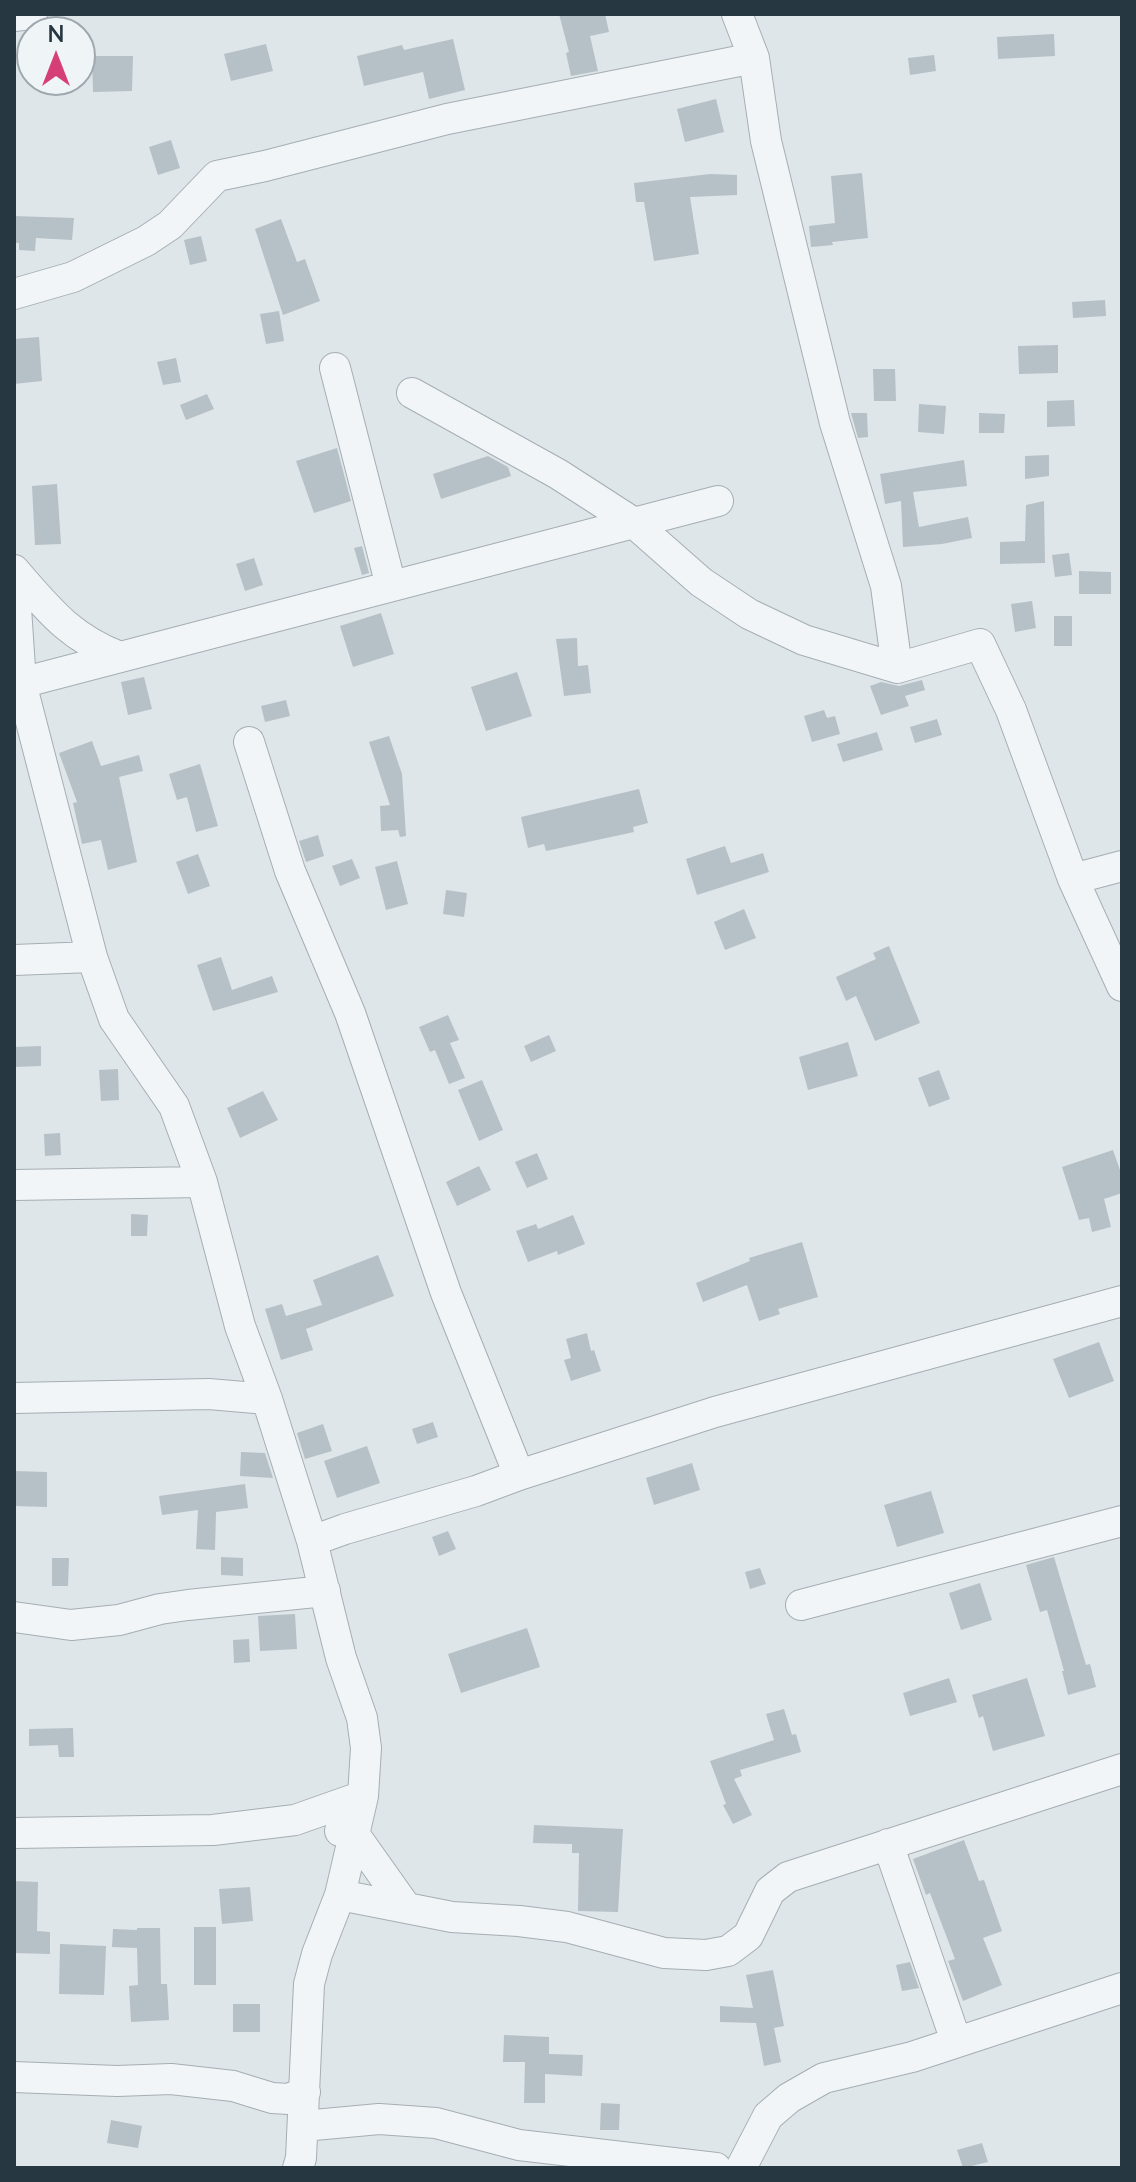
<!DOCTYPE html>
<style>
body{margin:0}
#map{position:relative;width:1136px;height:2182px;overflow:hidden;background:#dfe6e9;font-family:Lato,sans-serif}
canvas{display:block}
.frame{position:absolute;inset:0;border:16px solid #273742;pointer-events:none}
.north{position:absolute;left:16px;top:16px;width:80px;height:80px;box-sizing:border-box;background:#eff4f7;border:2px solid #9fa8af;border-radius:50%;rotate:0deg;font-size:22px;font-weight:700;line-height:32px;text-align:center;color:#273742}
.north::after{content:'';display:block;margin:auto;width:28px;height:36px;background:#d53e76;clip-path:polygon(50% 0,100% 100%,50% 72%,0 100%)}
</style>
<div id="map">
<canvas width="1136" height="2182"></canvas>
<div class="frame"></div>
<div class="north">N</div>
</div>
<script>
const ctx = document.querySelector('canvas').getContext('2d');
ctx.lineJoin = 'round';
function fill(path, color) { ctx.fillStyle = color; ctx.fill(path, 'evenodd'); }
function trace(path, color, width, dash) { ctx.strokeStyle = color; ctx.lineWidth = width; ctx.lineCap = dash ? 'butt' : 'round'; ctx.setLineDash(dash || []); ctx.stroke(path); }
fill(new Path2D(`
 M559 14H605L609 32 590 36 598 71 571 76 566 53 569 52Z
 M1054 34 1055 56 998 59 997 37Z
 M453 39 465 90 429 99 423 72 364 86 357 56 402 45 404 50Z
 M266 44 273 71 231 81 224 54Z
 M934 55 936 71 910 75 908 58Z
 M92 56H133L132 91 93 92Z
 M716 99 724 132 685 142 677 109Z
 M171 140 180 168 158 175 149 147Z
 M862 173 868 238 832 242 833 245 811 247 809 226 835 223 831 176Z
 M710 174 737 175V195L690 197 699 254 654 261 644 202H636L634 183Z
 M14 216 74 218 72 240 36 238 35 251 19 250V243H14Z
 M281 219 297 262 305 259 320 301 283 315 255 229Z
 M201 236 207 261 190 265 184 240Z
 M1105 300 1106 316 1073 318 1072 302Z
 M279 311 284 341 266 344 260 314Z
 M39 337 42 381 14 384V339Z
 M1058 345V373L1019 374 1018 346Z
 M176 358 181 382 163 385 157 362Z
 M873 369H895L896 401H874Z
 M207 394 214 409 186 420 180 405Z
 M1074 400 1075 426 1047 427V401Z
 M919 404 946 406 944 434 918 432Z
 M851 413H867L868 437 858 438Z
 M979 413 1005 414 1004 433H979Z
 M337 448 351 501 314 513 296 461Z
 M1049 455V476L1025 479V456Z
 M488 456 508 467 511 476 441 499 433 474Z
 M964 460 967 486 913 492 919 527 968 517 972 538 942 544 903 547 901 501 885 504 880 474Z
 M57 484 61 544 35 545 32 486Z
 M1044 501 1045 563 1000 564V542L1025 541 1026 505Z
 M362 546 369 573 362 575 354 548Z
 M1069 553 1072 575 1055 577 1052 555Z
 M254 558 263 585 245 591 236 564Z
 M1079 571 1111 572V594H1079Z
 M1032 601 1036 628 1015 632 1011 604Z
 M381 613 394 654 353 667 340 626Z
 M1054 616H1072V646H1054Z
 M577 638 578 666 588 665 591 693 564 696 556 639Z
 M517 672 532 716 486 731 471 687Z
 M144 677 152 709 128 715 121 682Z
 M922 680 925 690 905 696 909 706 881 715 870 686 881 682 899 686Z
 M286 700 290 716 265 722 261 706Z
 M824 710 827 718 835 716 840 734 812 742 804 716Z
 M937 719 942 735 915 743 910 727Z
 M877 732 883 750 843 762 837 744Z
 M389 736 402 774 406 836 400 837 398 830 381 831 380 806 390 805 369 742Z
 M92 741 101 766 139 755 143 771 119 777 137 862 108 870 101 840 82 844 73 803 77 802 59 753Z
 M200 764 218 826 196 832 187 797 177 800 169 774Z
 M639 789 648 823 633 827 634 832 546 851 544 844 528 848 521 817Z
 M318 835 324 856 306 862 299 841Z
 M725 846 731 863 763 853 769 872 697 895 686 859Z
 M198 854 210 886 188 894 176 862Z
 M352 859 360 878 340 886 332 866Z
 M397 861 408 904 386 910 375 867Z
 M446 890 467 893 464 917 443 914Z
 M744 909 756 938 725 950 714 922Z
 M889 946 920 1023 875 1041 856 996 846 1001 836 977 876 959 873 953Z
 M221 957 232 990 272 976 278 992 213 1011 197 965Z
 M448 1015 459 1040 450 1043 465 1078 449 1084 435 1050 430 1052 419 1027Z
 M549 1035 556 1051 531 1062 524 1046Z
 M848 1042 858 1076 808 1090 799 1057Z
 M41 1046V1066L14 1067V1047Z
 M118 1069 119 1100 101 1101 99 1070Z
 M939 1070 950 1099 929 1107 918 1078Z
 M482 1080 503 1130 479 1141 458 1090Z
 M263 1091 278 1120 240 1138 227 1108Z
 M60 1133 61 1155 45 1156 44 1134Z
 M1113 1150 1122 1176V1193L1104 1199 1111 1227 1092 1232 1089 1218 1079 1220 1062 1167Z
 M537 1153 548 1179 527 1188 515 1162Z
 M479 1166 491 1190 457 1206 446 1182Z
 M131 1214 148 1215 147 1236H131Z
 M573 1215 585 1244 558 1255 557 1251 528 1262 516 1231 536 1224 538 1229Z
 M802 1242 818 1297 778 1309 780 1314 759 1321 747 1285 703 1302 696 1283 750 1261 749 1258Z
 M378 1255 394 1296 306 1329 313 1350 281 1360 265 1309 282 1304 286 1316 322 1305 313 1280Z
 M587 1333 591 1351 594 1350 601 1371 571 1381 564 1360 571 1358 566 1339Z
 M1099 1342 1114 1381 1069 1398 1053 1359Z
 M433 1422 438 1437 417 1444 412 1429Z
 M323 1424 332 1451 305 1459 297 1433Z
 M367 1446 380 1483 337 1498 324 1461Z
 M241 1452 265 1453 273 1478 240 1476Z
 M692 1463 700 1490 654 1505 646 1478Z
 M14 1471 47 1472V1507L14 1506Z
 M245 1484 248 1508 216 1512 215 1550 196 1549 198 1510 162 1515 159 1496Z
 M931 1491 944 1533 897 1547 884 1505Z
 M448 1531 456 1549 439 1556 432 1537Z
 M221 1557 243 1558V1576L221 1575Z
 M1054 1557 1086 1665 1090 1664 1096 1687 1068 1695 1062 1671H1064L1047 1610 1040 1612 1026 1565Z
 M52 1558H69L68 1586H52Z
 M760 1568 766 1584 750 1589 745 1572Z
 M980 1583 992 1620 961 1630 949 1593Z
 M295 1614 297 1649 260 1651 258 1616Z
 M527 1628 540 1667 461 1693 448 1654Z
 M249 1639 250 1662 234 1663 233 1640Z
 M949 1678 957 1702 910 1716 903 1693Z
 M1027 1678 1045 1736 993 1751 983 1716 979 1718 972 1695Z
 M784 1709 792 1735 796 1734 801 1752 740 1770 742 1776 734 1779 752 1815 733 1824 723 1805 726 1804 710 1761 774 1740 766 1714Z
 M73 1728 74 1757H59L58 1745 29 1746V1729Z
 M534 1825 623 1829 618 1912 578 1911 579 1853H572V1844L533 1843Z
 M964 1840 979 1881 984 1880 1002 1931 983 1938 1002 1985 963 2001 948 1961 955 1959 930 1893 926 1895 913 1859Z
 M14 1881 38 1882 37 1931 50 1932V1954L14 1953Z
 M250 1887 253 1921 222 1924 219 1889Z
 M194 1927H216V1985H194Z
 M137 1928H160L161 1984H167L169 2020 131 2022 129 1986 138 1985 137 1948 112 1947 113 1929 137 1930Z
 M60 1944 106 1946 104 1995 59 1994Z
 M910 1962 919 1988 902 1991 896 1965Z
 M773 1970 784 2026 774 2028 781 2062 764 2066 756 2023 720 2022V2006L753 2008 746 1975Z
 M233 2004H260V2032H233Z
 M504 2035 549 2037V2054L583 2055 582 2076 545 2074V2103H524L525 2062H503Z
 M601 2103 620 2104 619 2130H600Z
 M111 2120 142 2126 138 2148 107 2143Z
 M982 2143 988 2162 963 2168 957 2150Z`), '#b6c0c7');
const minor = new Path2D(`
 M737 14 754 58 766 141 835 423 886 586 897 668
 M14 16 32 14
 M14 294 73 277 146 241 170 225 217 176 265 166 447 119 754 58
 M335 368 391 586
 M412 393 558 474 634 523 701 582 749 614 804 640 897 668 980 644 1011 710 1073 879 1122 986
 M14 570C49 610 69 637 120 657
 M14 578 21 683 92 957 114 1019 174 1106 202 1182 14 1185
 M21 683 718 501
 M249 742 290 871 350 1013 446 1293 519 1475
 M1073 879 1122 866
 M14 960 92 957
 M202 1182 240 1326 267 1399 312 1541
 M14 1398 209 1394 267 1399
 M801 1605 1122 1521
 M14 1617 71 1625 119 1620 160 1609 188 1605 325 1591
 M340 1831 354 1834 405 1906
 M14 1833 213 1830 295 1820 363 1796
 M888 1844 956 2041
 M340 1895 452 1917 519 1921 567 1927 664 1953 706 1955 728 1951 748 1936 770 1891 788 1877 1122 1769
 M14 2077 117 2081 171 2079 233 2086 272 2098 289 2099 305 2092
 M303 2126 379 2119 436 2123 519 2145 716 2168
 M298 2168 301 2158 309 1984 317 1954 340 1895 363 1796 366 1748 362 1718 341 1658 312 1541 345 1529 476 1491 519 1475 715 1412 1122 1301
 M741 2168 768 2116 789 2098 824 2078 912 2057 1122 1988`);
trace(minor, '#a4aeb4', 32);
trace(minor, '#f2f5f7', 30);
</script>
